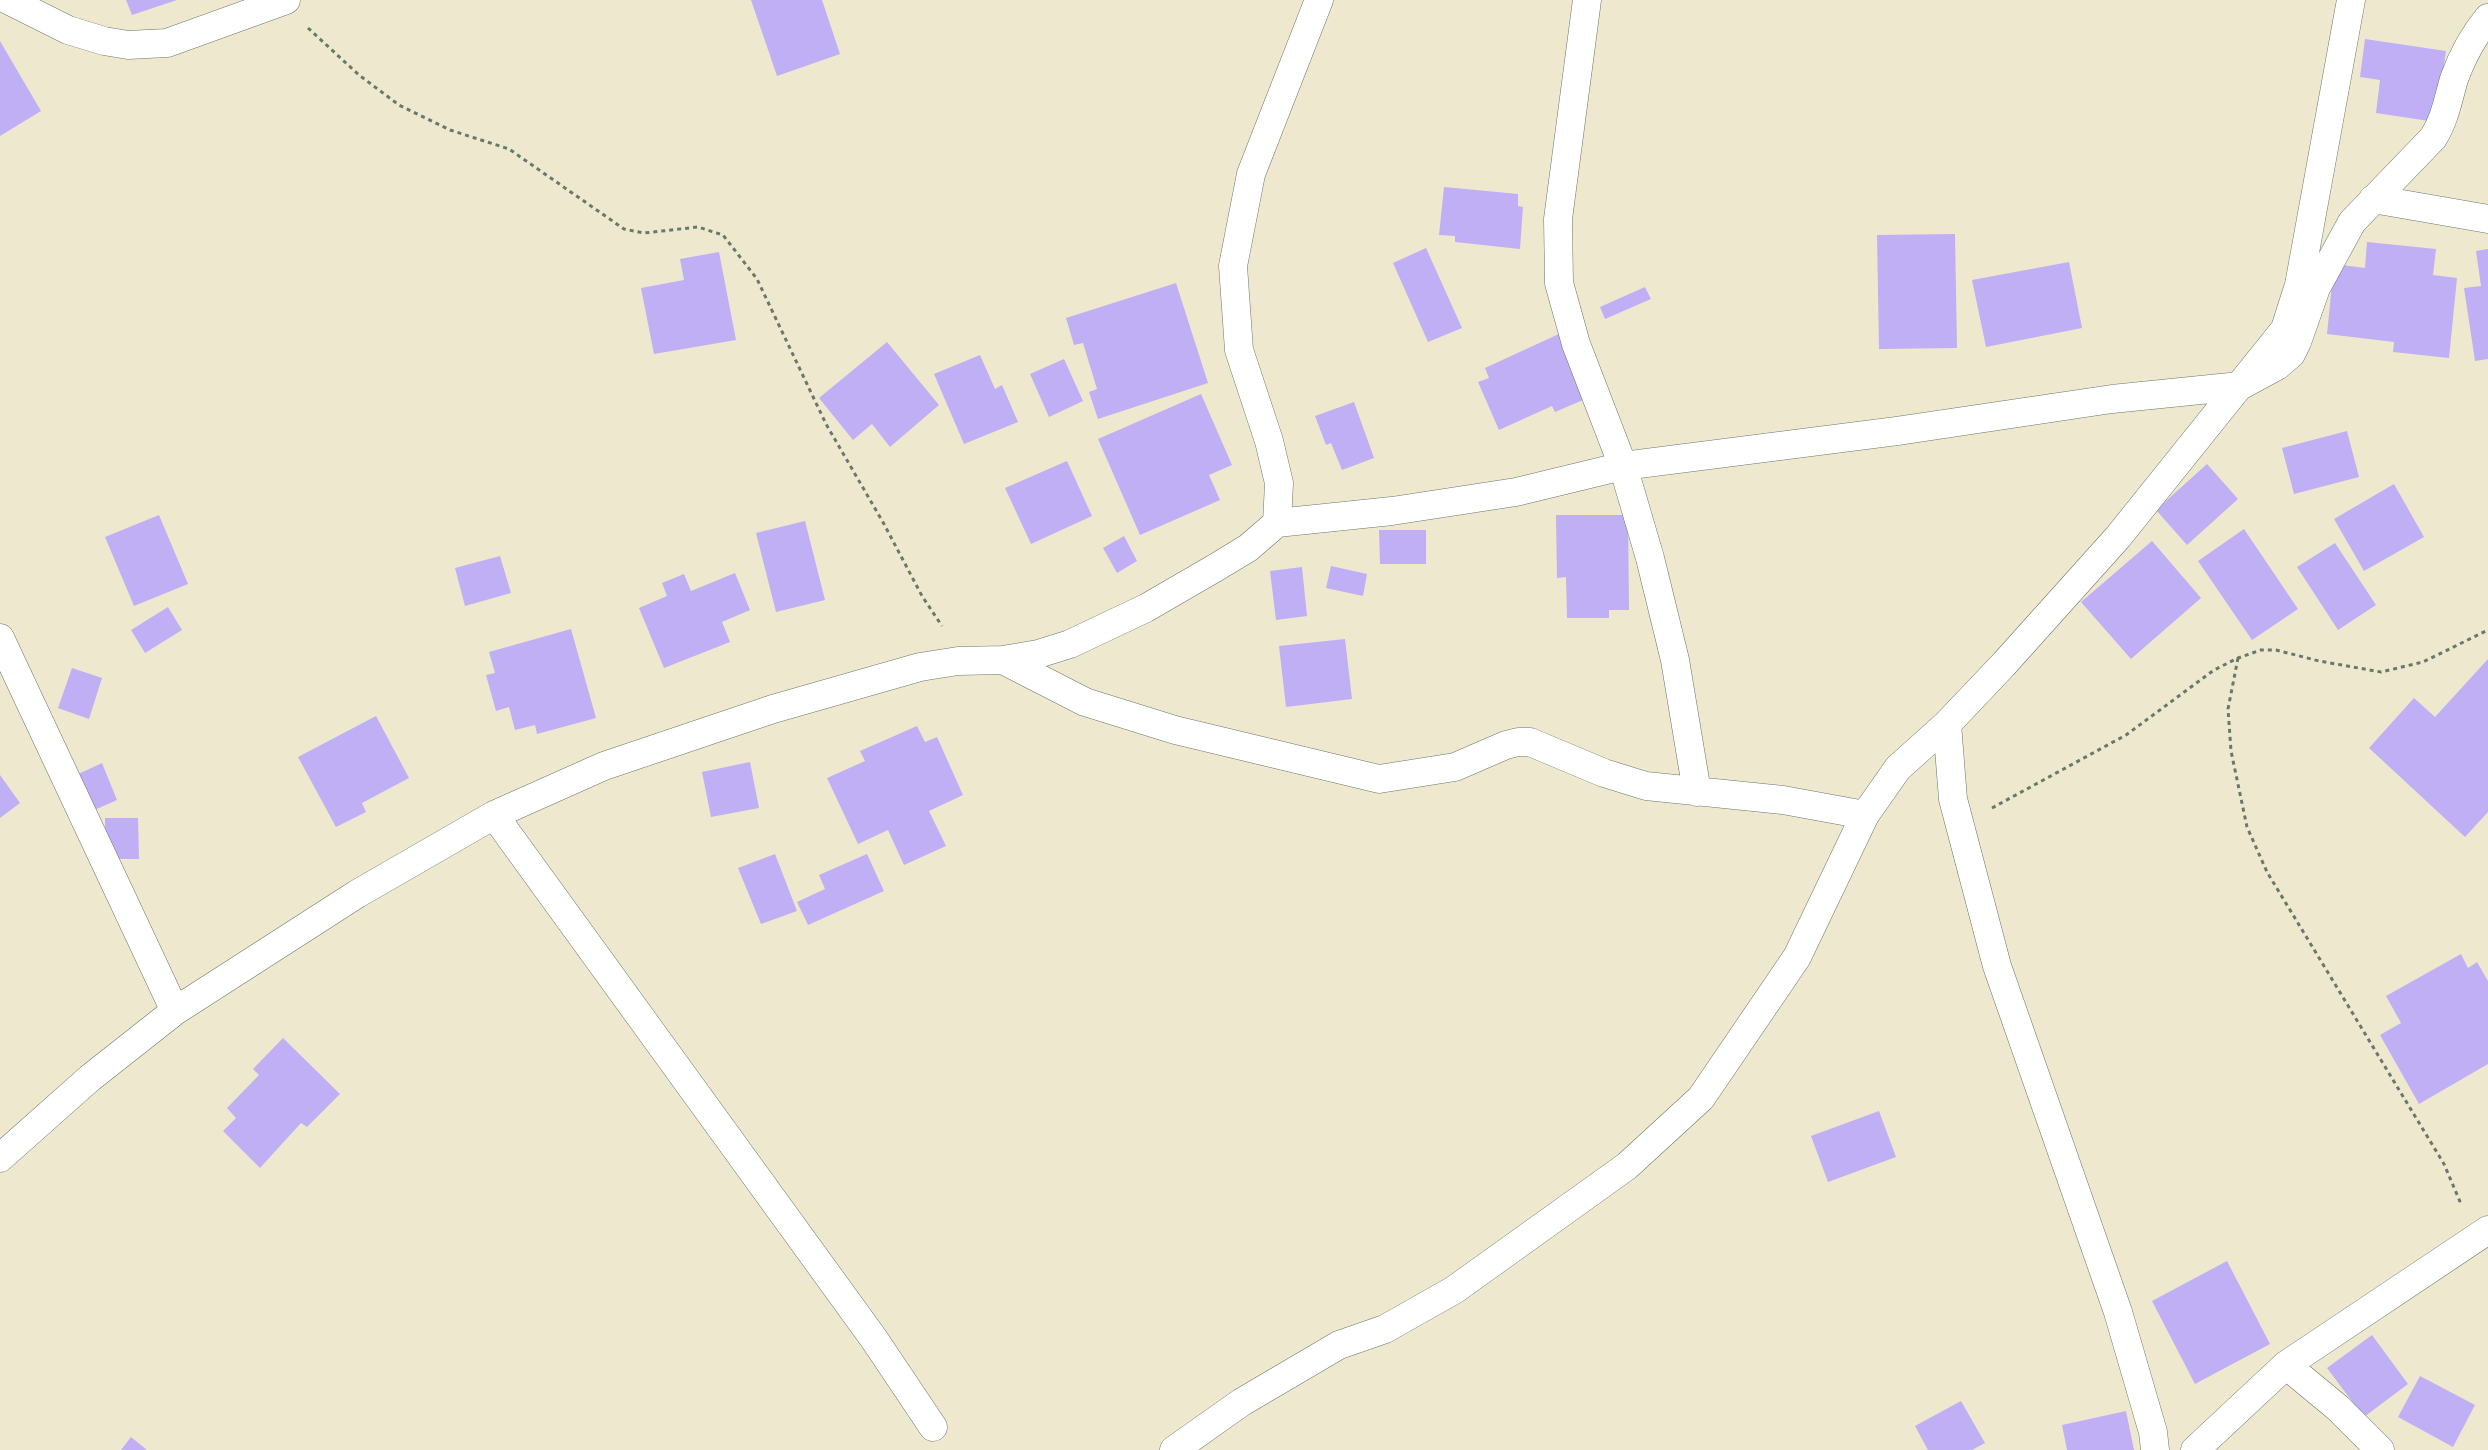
<!DOCTYPE html>
<style>
body{margin:0}
canvas{display:block;background:#eee8ce}
</style>
<canvas width="2488" height="1450"></canvas>
<script>
const ctx = document.querySelector('canvas').getContext('2d');
ctx.lineJoin = 'round';
function fill(path, color) { ctx.fillStyle = color; ctx.fill(path, 'evenodd'); }
function trace(path, color, width, dash) { ctx.strokeStyle = color; ctx.lineWidth = width; ctx.lineCap = dash ? 'butt' : 'round'; ctx.setLineDash(dash || []); ctx.stroke(path); }
fill(new Path2D(`
 M126 0H177L132 15Z
 M751 0H822L840 54 777 76Z
 M2365 39 2446 51 2436 122 2376 113 2380 80 2360 77Z
 M0 41 41 111 0 136Z
 M1444 187 1518 194V206L1523 207 1520 249 1455 242V236L1439 235Z
 M1955 234 1957 348 1879 349 1877 235Z
 M2367 242 2436 249 2433 275 2457 278 2449 358 2393 352 2394 342 2327 334 2334 264 2365 268Z
 M1426 248 1462 328 1428 342 1393 263Z
 M2488 249V359L2475 361 2464 288 2481 286 2476 251Z
 M719 252 736 340 654 354 641 288 684 280 680 259Z
 M2069 262 2082 328 1986 347 1972 280Z
 M1176 283 1208 383 1098 419 1089 392 1097 389 1083 343 1074 345 1066 318Z
 M1645 287 1651 299 1605 319 1600 307Z
 M1561 333 1590 397 1555 412 1552 406 1499 430 1478 382 1489 378 1485 368Z
 M887 342 939 405 890 447 872 424 853 440 819 398Z
 M980 355 995 389 1002 385 1018 422 964 444 934 374Z
 M1064 359 1083 401 1049 417 1030 374Z
 M1201 394 1232 465 1209 475 1220 500 1140 535 1098 439Z
 M1354 402 1374 458 1342 470 1331 443 1326 445 1315 416Z
 M2347 431 2359 477 2294 494 2282 448Z
 M1067 461 1092 516 1031 544 1005 488Z
 M2207 464 2238 499 2187 545 2156 510Z
 M2394 484 2424 537 2364 571 2334 519Z
 M159 515 188 584 134 606 105 537Z
 M1556 515H1628L1629 610H1609V618H1567L1566 577 1557 578Z
 M805 521 825 600 776 612 756 533Z
 M2244 529 2298 609 2252 640 2198 561Z
 M1379 530H1426V564H1380Z
 M1124 536 1137 561 1117 573 1103 548Z
 M2152 541 2201 598 2131 659 2081 602Z
 M2335 543 2376 605 2338 630 2297 567Z
 M500 556 511 593 465 606 455 568Z
 M1331 566 1367 574 1363 596 1326 588Z
 M1302 567 1307 616 1276 620 1270 571Z
 M735 573 750 610 722 622 730 642 664 668 639 608 667 596 662 583 684 574 691 591Z
 M168 607 182 630 145 653 131 630Z
 M571 629 596 718 537 734 535 725 515 730 509 707 496 711 486 675 495 673 489 652Z
 M1345 639 1352 699 1286 707 1279 646Z
 M2488 659V812L2465 837 2369 748 2414 698 2435 717Z
 M72 668 102 678 89 719 58 708Z
 M376 716 409 778 362 803 366 812 336 827 298 757Z
 M917 726 925 742 937 737 963 795 929 811 946 846 904 865 888 830 858 844 827 778 865 761 860 751Z
 M750 762 759 808 711 817 702 772Z
 M102 763 117 800 90 812 74 776Z
 M0 775 20 803 0 818Z
 M105 818H138L139 859H106Z
 M775 854 797 911 761 924 738 868Z
 M867 854 884 891 808 925 797 902 825 889 819 875Z
 M2461 954 2468 968 2477 962 2488 981V1064L2419 1104 2380 1035 2401 1023 2386 996Z
 M283 1038 340 1094 307 1127 301 1123 260 1168 223 1131 236 1118 227 1108 259 1075 253 1069Z
 M1879 1111 1896 1157 1828 1182 1811 1136Z
 M2227 1261 2270 1344 2195 1384 2152 1301Z
 M2372 1335 2408 1384 2364 1417 2327 1368Z
 M2420 1376 2475 1405 2453 1447 2398 1417Z
 M1961 1401 1985 1443 1972 1450H1928L1915 1426Z
 M2126 1411 2134 1450H2067L2062 1425Z
 M131 1437 147 1450H121Z`), '#c0aff5');
const minor = new Path2D(`
 M8 0 68 30 104 41 128 45 167 43 286 0
 M1587 0 1558 219 1559 283 1576 344 1623 466 1650 558 1675 660 1697 792
 M2373 199 2488 219
 M1277 523 1392 511 1516 492 1623 466 1897 431 2112 399 2240 386 2277 366 2291 354 2297 342 2316 288 2352 222 2433 138C2445 119 2448 100 2454 79 2462 57 2473 36 2488 18
 M0 638 175 1011
 M1003 660 1085 702 1175 730 1379 779 1455 767 1506 745 1518 742H1530L1604 773 1646 786 1783 800 1865 815
 M1947 724 1953 799 1997 966 2118 1312 2153 1432 2155 1450
 M494 815 874 1339 933 1427
 M0 1158 90 1078 175 1011 357 894 494 815 604 766 773 709 920 667 958 661 1003 660 1038 654 1070 644 1146 608 1215 568 1248 548 1277 523 1279 483 1269 441 1239 350 1233 266 1251 174 1319 0
 M2286 1365 2338 1408 2380 1450
 M1174 1450 1242 1402 1339 1345 1385 1329 1454 1290 1627 1166 1701 1098 1797 957 1865 815 1898 768 1947 724 2004 664 2118 537 2285 329 2299 285 2351 0
 M2195 1450 2286 1365 2488 1230`);
trace(minor, '#67796a', 29);
trace(new Path2D(`
 M308 28 359 75 399 105 450 130 509 149 624 229 644 233 698 227 723 235 757 279 826 424 884 524 922 596 942 626
 M2238 658 2228 709 2231 751 2247 827 2267 872 2444 1164 2461 1204
 M1992 808 2126 735 2214 670 2238 658 2261 650H2276L2319 661 2381 672 2423 662 2488 630`), '#67796a', 3, [4, 4]);
trace(minor, '#fff', 28);
</script>
